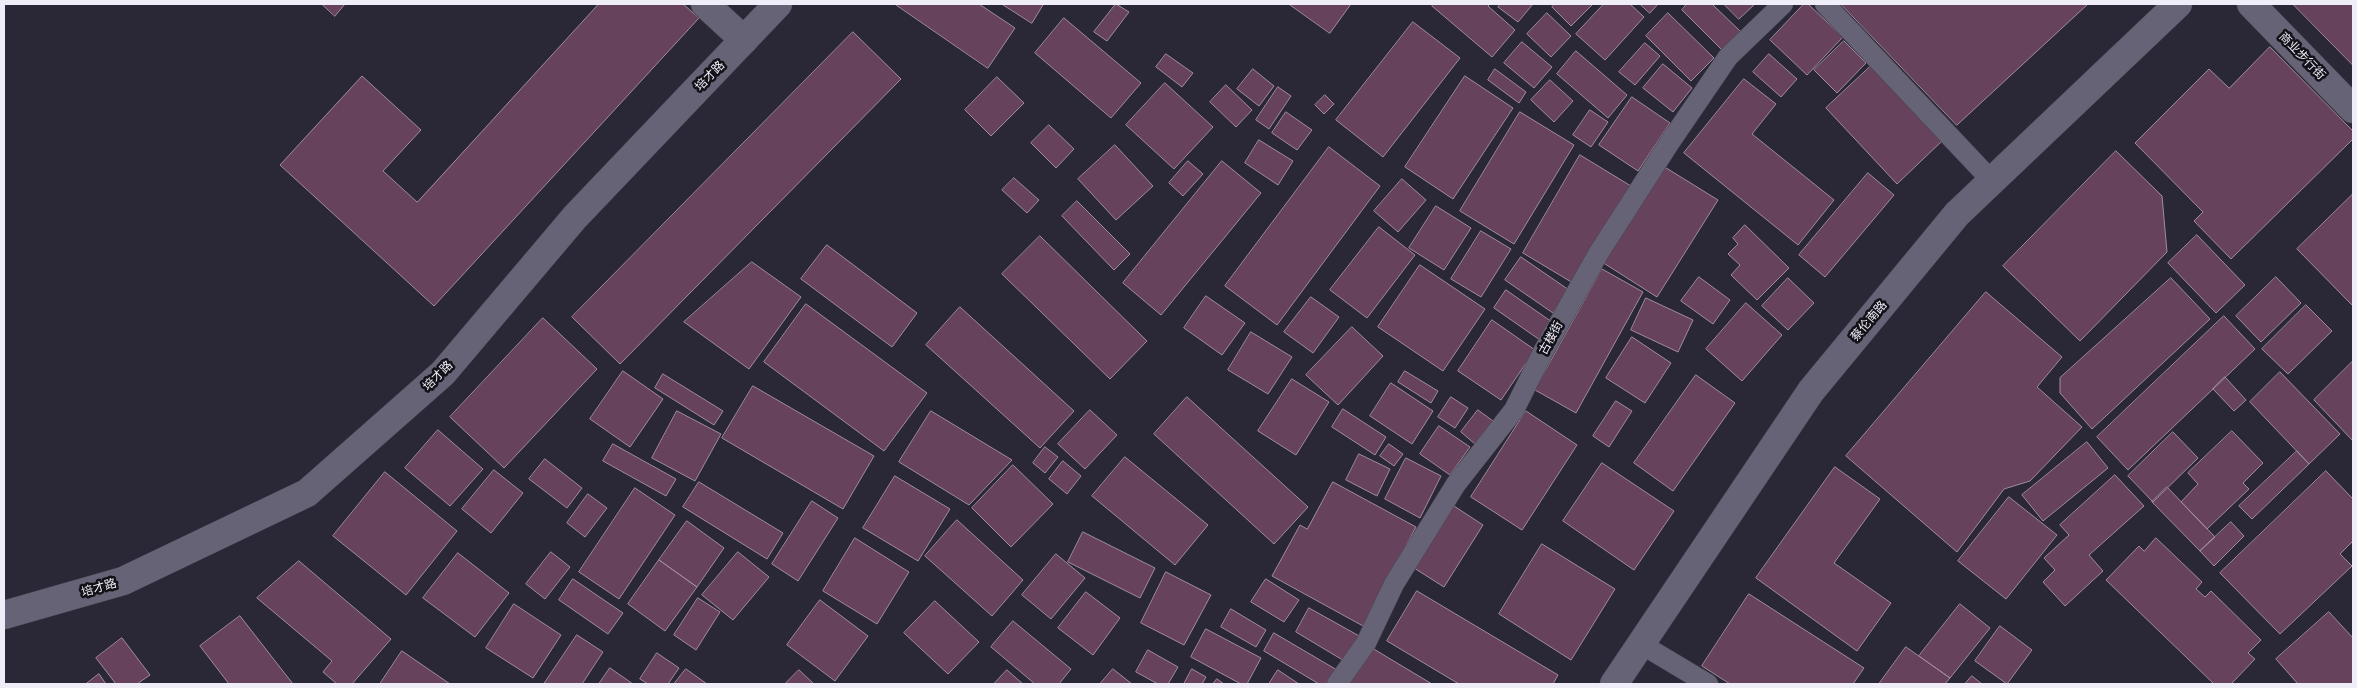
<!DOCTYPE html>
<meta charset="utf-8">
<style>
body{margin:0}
#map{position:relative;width:2357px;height:688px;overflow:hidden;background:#2a2737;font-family:Inter,sans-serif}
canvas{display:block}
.frame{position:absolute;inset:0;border:5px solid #efedf8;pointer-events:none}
</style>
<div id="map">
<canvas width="2357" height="688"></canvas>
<div class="frame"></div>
</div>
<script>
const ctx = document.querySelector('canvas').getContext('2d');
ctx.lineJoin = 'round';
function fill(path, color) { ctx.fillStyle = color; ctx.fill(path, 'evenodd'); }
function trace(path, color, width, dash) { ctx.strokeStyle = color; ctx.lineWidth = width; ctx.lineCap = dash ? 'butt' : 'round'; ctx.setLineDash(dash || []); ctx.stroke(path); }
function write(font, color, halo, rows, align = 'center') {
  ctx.font = font + ' Inter,"Noto Sans SC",sans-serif'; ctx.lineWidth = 5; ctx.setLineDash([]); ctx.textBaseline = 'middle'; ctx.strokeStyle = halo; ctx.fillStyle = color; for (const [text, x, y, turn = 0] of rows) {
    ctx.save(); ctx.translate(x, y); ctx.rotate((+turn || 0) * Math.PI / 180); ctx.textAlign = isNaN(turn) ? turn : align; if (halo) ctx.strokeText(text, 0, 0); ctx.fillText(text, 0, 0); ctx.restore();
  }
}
const building = new Path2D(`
 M322 4H345L335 16Z
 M599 4H683L699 18 434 306 280 165 362 76 421 130 383 171 417 202Z
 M895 4H979L1015 28 988 68Z
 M1002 4H1041L1043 5 1032 23Z
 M1116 4 1129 12 1107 41 1094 32Z
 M1289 4H1351L1330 33Z
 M1434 4H1490L1488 6 1515 30 1492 57 1432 6Z
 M1501 4H1533L1518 22 1498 7Z
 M1555 4H1593L1571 26 1552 7Z
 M1604 4H1630L1644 17 1605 60 1576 34Z
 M1640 4H1658L1650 13Z
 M1687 4H1712L1741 32 1723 51 1682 10Z
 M1724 4H1755L1739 19Z
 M1804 4H1808L1843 37 1807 75 1770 40Z
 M1841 4H2088L1957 125Z
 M2293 4H2353V65Z
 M1547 13 1571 36 1551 57 1527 34Z
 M1668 13 1714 58 1691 81 1646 36Z
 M1064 18 1141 83 1111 118 1035 53Z
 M1413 22 1460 58 1383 157 1336 120Z
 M853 32 901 79 620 364 572 317Z
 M1844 41 1866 63 1837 93 1814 70Z
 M1522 42 1552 67 1534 88 1504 63Z
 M1645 43 1660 56 1635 85 1619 72Z
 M2270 47 2353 131V139L2231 259 2194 221 2203 212 2135 143 2209 69 2229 88Z
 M1576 51 1627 95 1608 118 1557 74Z
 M1166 54 1193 73 1182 87 1156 67Z
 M1769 54 1797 79 1781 97 1753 72Z
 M1663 64 1692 88 1673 112 1643 88Z
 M1871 66 1942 141 1897 184 1826 108Z
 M1253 69 1274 86 1259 106 1237 89Z
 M1495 69 1526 92 1519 103 1488 80Z
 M1465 76 1513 108 1453 199 1405 167Z
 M997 77 1024 103 991 136 965 110Z
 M1744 79 1776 104 1752 134 1834 200 1798 245 1684 153Z
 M1550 80 1573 101 1554 122 1531 100Z
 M1165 83 1213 127 1174 169 1126 125Z
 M1226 85 1252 110 1236 127 1210 102Z
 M1278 87 1291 96 1269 129 1256 120Z
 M1325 95 1334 104 1324 114 1315 105Z
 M1632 97 1670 123 1638 171 1599 145Z
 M1590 110 1608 122 1591 147 1573 135Z
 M1286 112 1312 130 1297 150 1272 133Z
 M1520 112 1574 145 1514 244 1460 211Z
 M1049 125 1074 149 1056 168 1031 143Z
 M1259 140 1293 161 1278 185 1245 163Z
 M1115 145 1153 186 1116 220 1078 179Z
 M1329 147 1380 186 1277 325 1225 286Z
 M2116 151 2162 196 2167 252 2080 341 2003 266Z
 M1580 155 1631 186 1573 283 1523 253Z
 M1188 161 1203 174 1183 196 1169 183Z
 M1222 161 1261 193 1161 315 1123 283Z
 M1663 166 1718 200 1657 297 1602 262Z
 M1868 173 1894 195 1825 277 1799 255Z
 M1014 178 1039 200 1027 213 1002 190Z
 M1402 179 1426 200 1398 232 1374 211Z
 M2353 194V306L2297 249Z
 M1077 201 1130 254 1114 270 1062 216Z
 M1436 206 1471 228 1444 270 1409 248Z
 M1745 225 1789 268 1757 300 1731 275 1740 265 1728 254 1738 244 1733 238Z
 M1379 227 1415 255 1367 318 1330 290Z
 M1481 231 1511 249 1481 297 1451 279Z
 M2197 235 2245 285 2216 313 2168 263Z
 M1040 236 1147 341 1110 379 1002 274Z
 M827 245 917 313 892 347 801 279Z
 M1521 257 1569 290 1553 313 1505 280Z
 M752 262 801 297 749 369 684 322Z
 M1420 265 1485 309 1443 371 1378 327Z
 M1602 269 1643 292 1576 413 1535 390Z
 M1699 277 1730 300 1713 324 1681 301Z
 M2276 277 2301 303 2261 342 2236 316Z
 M1788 278 1814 303 1788 330 1762 306Z
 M2171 278 2210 319 2092 429 2060 393V378Z
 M1506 290 1552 322 1540 340 1494 308Z
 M1986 292 2062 357 2037 387 2082 427 2030 481 2004 489 1957 552 1846 456Z
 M1206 296 1245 323 1222 355 1184 328Z
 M1311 297 1339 317 1313 353 1284 332Z
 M1646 298 1693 320 1678 352 1631 330Z
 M1746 303 1782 335 1742 381 1706 349Z
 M806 304 927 393 884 451 764 362Z
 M2306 305 2332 331 2288 374 2262 349Z
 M960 307 1074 411 1040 448 926 345Z
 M2224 316 2255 349 2128 470 2097 437Z
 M543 318 597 369 504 468 450 417Z
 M1492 320 1535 350 1501 400 1458 371Z
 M1352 327 1383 356 1338 405 1306 375Z
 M1251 332 1292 357 1268 394 1228 370Z
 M1632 337 1671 363 1645 403 1606 378Z
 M2353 361V441L2314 400Z
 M623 371 663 399 630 447 590 419Z
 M1405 371 1438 391 1431 403 1398 382Z
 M2280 372 2340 434 2309 464 2250 402Z
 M663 374 723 411 714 425 655 388Z
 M1696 375 1735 403 1673 491 1634 463Z
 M2225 377 2246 400 2234 411 2213 389Z
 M1292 379 1329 402 1296 455 1258 431Z
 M1391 383 1433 411 1412 444 1370 416Z
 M753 386 874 456 843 509 722 438Z
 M1187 397 1308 507 1274 544 1154 434Z
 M1451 397 1468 408 1455 428 1438 417Z
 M1616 401 1632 411 1609 447 1593 436Z
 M1343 409 1386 437 1375 455 1332 427Z
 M1090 410 1117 435 1085 469 1058 444Z
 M1478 410 1493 421 1475 444 1461 432Z
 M677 411 721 434 695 481 652 458Z
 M931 411 1012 460 969 505 899 462Z
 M1526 411 1577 445 1522 530 1471 497Z
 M1439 426 1470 447 1450 475 1420 454Z
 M438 430 483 469 450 506 405 468Z
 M2232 431 2263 463 2243 483 2249 489 2207 529 2181 502 2198 484 2188 473Z
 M2173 432 2198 458 2153 502 2128 476Z
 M2087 442 2108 468 2043 521 2022 495Z
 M613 444 676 479 666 496 603 461Z
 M1389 444 1403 454 1394 466 1380 456Z
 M1045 447 1058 457 1045 473 1033 463Z
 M2297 451 2309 464 2252 519 2239 506Z
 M1359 454 1390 469 1377 496 1346 480Z
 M1125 457 1208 525 1175 565 1092 496Z
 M1406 458 1441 476 1420 518 1385 499Z
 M545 459 582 488 567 508 529 479Z
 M1063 461 1081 476 1067 494 1049 479Z
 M1602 463 1674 511 1634 570 1563 521Z
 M1013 465 1053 504 1011 547 972 508Z
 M1835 467 1880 499 1834 563 1891 603 1857 651 1756 578Z
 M494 470 523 493 491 533 462 509Z
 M2326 471 2353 499V541L2340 554 2352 566 2280 634 2220 573Z
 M385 472 457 531 406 595 333 536Z
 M2115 475 2144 506 2089 555 2103 571 2065 606 2043 582 2055 570 2044 558 2069 535 2060 525Z
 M895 476 950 509 918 561 863 528Z
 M699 482 783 533 767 559 683 507Z
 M1333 482 1416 527 1363 626 1272 576 1300 525 1307 529Z
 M2167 487 2215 537 2200 551 2152 502Z
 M635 488 675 515 619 599 579 572Z
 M588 494 607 508 585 537 567 523Z
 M2009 497 2057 535 2006 599 1958 561Z
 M812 501 838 518 798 581 772 564Z
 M1454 506 1483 525 1444 587 1414 568Z
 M957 520 1023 580 992 616 925 556Z
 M687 521 724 548 697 587 659 560Z
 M2231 522 2244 536 2214 566 2200 551Z
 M1083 532 1155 568 1140 598 1068 562Z
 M855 538 909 572 877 624 823 591Z
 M2156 538 2202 582 2196 589 2205 597 2211 591 2261 640 2248 653 2255 659 2231 684H2214L2106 580 2139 546 2144 551Z
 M1542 544 1615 589 1571 660 1499 614Z
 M551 552 570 567 545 599 526 584Z
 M738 552 769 577 733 620 702 595Z
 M458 553 509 593 475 637 423 598Z
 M1056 554 1085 578 1051 619 1022 595Z
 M659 560 697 587 665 631 628 604Z
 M299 561 391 639 352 684H337L323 672 332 661 257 598Z
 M1166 572 1211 595 1184 645 1141 623Z
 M573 579 623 613 608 634 559 600Z
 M1266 579 1299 600 1284 622 1251 602Z
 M1417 591 1558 675 1553 684H1459L1387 641Z
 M1086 592 1120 618 1093 655 1058 628Z
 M1749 594 1864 668 1853 684H1730L1702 666Z
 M698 598 720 612 696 650 674 635Z
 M820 600 868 636 835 681 787 645Z
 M935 601 979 642 948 674 904 633Z
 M514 604 561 635 533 678 486 648Z
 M1960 604 1990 628 1950 678 1919 656Z
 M1309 608 1361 637 1346 662 1296 632Z
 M1231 609 1266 630 1256 647 1221 627Z
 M2329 612 2353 638V684H2298L2276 659Z
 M240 616 293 684H229L200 646Z
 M1013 621 1071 669 1059 684H1035L991 647Z
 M2000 626 2032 650 2007 684 1975 661Z
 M1206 629 1261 658 1247 684H1241L1191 657Z
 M1274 633 1337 670 1329 684H1319L1264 651Z
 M577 635 603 652 582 684H544Z
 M122 638 150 675 137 684H116L96 658Z
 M1906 647 1950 678 1945 684H1879Z
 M1372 648 1432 684H1349Z
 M1148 650 1178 667 1168 684H1158L1136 672Z
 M402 651 450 684H380Z
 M657 653 679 668 668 684H648L640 679Z
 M610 668 633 684H599Z
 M686 669 707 684H674Z
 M1113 669 1132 684H1100Z
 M1192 669 1206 677 1202 684H1184Z
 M799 670 814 684H785Z
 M1007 670 1023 684H994Z
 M1278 670 1299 684H1269Z
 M99 674 106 684H86Z
 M1972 676 1982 684H1965Z
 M1217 679 1224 684H1213Z`);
fill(building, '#67425c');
trace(building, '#a18d9a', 1);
const lane = new Path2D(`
 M1825 4 1992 181
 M1641 644 1708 684
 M1337 684 1366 643 1394 584 1456 484 1514 410 1543 352 1598 254 1670 142 1728 57 1783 4`);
const street = new Path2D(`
 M705 4 744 40
 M2251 4 2353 109`);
const secondary = new Path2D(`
 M4 615 123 581 307 493 443 373 575 217 778 4
 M1614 684 1811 391 1957 214 2178 4`);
trace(lane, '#484452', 21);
trace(street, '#484452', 29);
trace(secondary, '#484452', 29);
trace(lane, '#666376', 20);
trace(street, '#666376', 28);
trace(secondary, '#666376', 28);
write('12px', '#efedf8', '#121118', [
 ["商业步行街",2302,56,46],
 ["培才路",710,76,-46],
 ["蔡伦南路",1869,321,-50],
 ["古楼街",1551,338,-61],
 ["培才路",438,376,-45],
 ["培才路",99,588,-16]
]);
</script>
